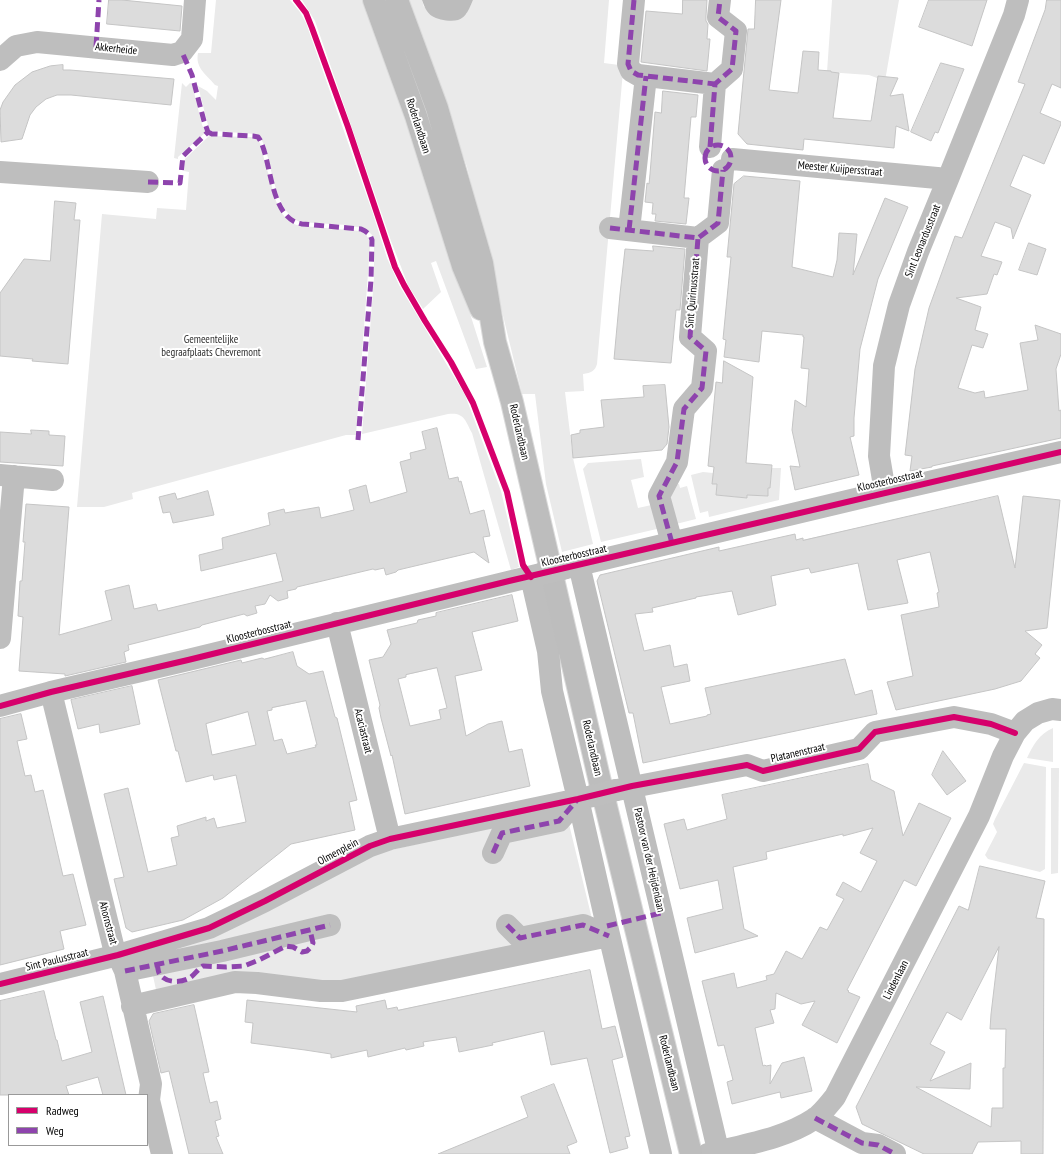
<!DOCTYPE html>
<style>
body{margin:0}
#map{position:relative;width:1061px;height:1154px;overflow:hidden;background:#fff;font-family:"PT Sans Narrow",sans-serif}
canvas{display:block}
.legend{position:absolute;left:8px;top:1094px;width:140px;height:52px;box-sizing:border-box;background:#fff;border:1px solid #999;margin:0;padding:5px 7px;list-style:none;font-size:12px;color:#000}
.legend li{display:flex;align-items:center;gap:8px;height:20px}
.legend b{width:20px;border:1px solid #999}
</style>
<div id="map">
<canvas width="1061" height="1154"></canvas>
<ul class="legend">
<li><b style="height:5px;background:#d6006c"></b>Radweg</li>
<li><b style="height:5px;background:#8e44ad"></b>Weg</li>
</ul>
</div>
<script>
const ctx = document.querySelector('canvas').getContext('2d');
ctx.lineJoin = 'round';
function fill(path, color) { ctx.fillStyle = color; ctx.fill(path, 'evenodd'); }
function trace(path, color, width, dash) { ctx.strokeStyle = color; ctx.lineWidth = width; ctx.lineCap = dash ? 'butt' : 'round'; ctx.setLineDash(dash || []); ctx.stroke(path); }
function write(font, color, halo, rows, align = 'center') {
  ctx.font = font + ' "PT Sans Narrow",sans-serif'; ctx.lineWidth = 4; ctx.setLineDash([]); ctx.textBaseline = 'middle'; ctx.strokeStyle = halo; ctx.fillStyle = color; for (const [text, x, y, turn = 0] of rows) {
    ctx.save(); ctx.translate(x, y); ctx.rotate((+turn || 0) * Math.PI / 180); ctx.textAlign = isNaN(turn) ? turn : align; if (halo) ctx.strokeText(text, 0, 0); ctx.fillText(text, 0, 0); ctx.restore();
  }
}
fill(new Path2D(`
 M216 0H290L300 12 306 23 372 211 387 258 399 285 465 395 501 491 519 567 511 570 472 433C465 420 464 412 448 414L362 434 374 278V240L372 235 368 231 362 228 347 225 300 222C268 209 273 139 255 134L215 131H211L209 129 198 86 207 91 216 100 218 86 215 85C206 74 195 68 198 53H211Z
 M302 0H364L408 119 487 367 476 369 436 261 431 263 441 292 423 309 408 285 391 241 315 21Z
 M408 0H422L424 7 466 14 473 0H609L604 63 619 65 623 71 597 364C595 371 591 373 583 374L584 391 565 392 573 458 593 544 562 552 546 484 535 394H522L467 167Z
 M832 0H899L885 81 869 75 827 72Z
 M182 83 186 87 190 83 192 84 202 125 206 132 178 157V159L174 158Z
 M209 136 249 137C253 137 257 138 260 143 263 155 266 167 270 179 275 198 279 223 302 226L360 231 366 234 370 242V246L356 435H346L132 493 133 499 104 507H77L102 214 156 219 157 208 186 210 189 172 184 171 185 159Z
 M641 459 644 477 631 480 638 508 656 504 661 528 601 542 583 469 588 463Z
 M772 468H781L779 500 709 517 708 511 700 513 691 475 703 472 713 473V484H717L716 495 747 498V495L768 496V488H770Z
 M679 484 680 488 687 486 696 519 672 525 665 497 672 485Z
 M1053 728V762L1027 758C1033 745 1039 734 1053 728Z
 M1024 763 1046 767 1045 869 1040 872 988 859 985 855 997 832 993 824 995 819Z
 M1051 768H1059L1058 873 1051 874Z
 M558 811 569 824 592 919 586 936 348 985 157 994 148 954 374 854Z`), '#eaeaea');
fill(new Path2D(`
 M422 0H473C470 7 466 18 458 20 451 22 438 20 432 16 427 13 424 6 422 0Z`), '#bcbcbc');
const building = new Path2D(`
 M109 0H122L182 6 180 31 107 24Z
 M683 0H707L706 16V21L708 24 707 39H710L707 71 641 62 646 11 682 14Z
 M756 0H781L769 90 798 93 803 51 819 52 818 70 831 71V72L839 73 833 118 871 121 878 76 898 78 890 96 903 94 909 131 896 126 894 148 804 139 803 150 747 144 738 134 748 29H754Z
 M929 0H987L972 46 919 27Z
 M1047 0H1061V88L1052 84 1040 113 1061 122V124L1044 164 1023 155 1010 186 1031 195 1013 239 1011 228 995 222 981 256 1002 262 997 275 994 274 987 294 956 298 981 307 975 330 988 334 983 348 972 345 958 388 975 393 984 391 985 398 1028 390 1020 343 1038 340 1035 325 1061 334V354L1056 369 1059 411 1061 410V438L932 466V467L910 471 912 456 905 455 915 369 929 308 955 236 962 238 1025 84 1018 82 1045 10Z
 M941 63 964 69 938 133 935 132 931 141 911 132Z
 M63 65V70H70L174 79 171 105 71 95H57L46 99 36 107 30 115 22 139 1 142 0 110 3 102 15 85 32 72 50 66Z
 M663 91 698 95 696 117H691L684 198H689L686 224 655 221 656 214H652L653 203 645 202 647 183 649 184 650 174 655 112 661 113Z
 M744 176 800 181 792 267 833 277 837 260 839 233 857 234 853 275 885 198 908 207 878 279 860 349 854 418V436L850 437 859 475 795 490 790 466 800 467 792 430 795 400 806 407 809 369 801 368 804 337H803V335L762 331 759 362 724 357 726 340 723 339 731 257H727L734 184Z
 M55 201 76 203 74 220H80L68 364 32 361 33 359 0 356V293L24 259 50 261Z
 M1029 243 1046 249 1037 275 1019 270Z
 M653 246 685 249 680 310H676L671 363 614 359 620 294 625 249 653 251Z
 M724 361 753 377 746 463 772 465 770 488H768V496L747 495V498L716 495 717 484H712L714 467 708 466 716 382 722 383Z
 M665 385 669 427 667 444 662 450 573 458 571 435 580 433V430L604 427 601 400 644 397 643 386Z
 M437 428 449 479 458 477 459 482 461 481 470 514 484 510 490 536 483 537 489 563 474 552 398 570 396 572 386 575 384 568 375 570 373 569 297 587 296 589 287 591 288 598 278 601 270 595 265 604 255 606 257 613 247 616 244 614 202 625 200 627 128 645 129 650 124 652 126 662 65 676V674L19 671 23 617 18 616 20 581H22L25 542H23L26 504 69 507 59 635 112 620 105 591 129 585 134 609 156 604 158 611 283 581 276 553 201 571 199 555 223 549 222 538 270 525 268 513 284 509 285 513 319 507 321 518 354 510 349 490 366 485 370 503 407 492 400 462 411 459 410 453 426 449 422 432Z
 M31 430 49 431V435L65 436 63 466 0 462V432L31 434Z
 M208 491 214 515 173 523 170 512 163 513 159 497 175 493 177 499Z
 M998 496 1015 568 1023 496 1060 500 1047 628 1025 631 1042 645 1035 654 1040 658 1021 681 995 689 896 710 887 682 913 676 901 615 939 607 937 593 939 592 930 552 897 560 908 603 868 610 858 563 811 573 809 568 781 574 771 576 776 605 738 615 732 591 696 597V598L652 608 653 612 635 614 644 651 670 645 674 667 687 664 690 681 661 687 670 724 707 716V715L711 714 705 688 845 659 855 695 872 690 877 714 643 763 633 713H629L597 581 600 575 719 547V551L795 534 796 540 803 538V540Z
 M512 595 518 621 472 632 482 670 455 676 466 736 488 724 502 721 509 752 522 749 530 786 405 814 392 755 391 756 381 718 379 708 380 705 369 660 383 657 391 644 387 630 417 623 418 620 436 616V613ZM437 668 447 708 439 710 441 719 410 726 398 679 406 677V675Z
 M293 652 297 666 309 674 323 671 335 717 337 718 357 800 349 802 355 830 291 844 223 898 183 920 132 932 126 928 114 879 124 877 104 794 128 788 148 872 177 865 171 838 179 836 177 826 206 817V821L214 818 217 828 246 822 236 775 214 780 213 775 186 782 178 751H176L158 680 241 660 242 663 262 658 264 659ZM306 701 317 745H315L316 747 287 754 282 739 274 741 267 711 272 710V708ZM248 712 256 745 212 755 206 724Z
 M132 686 140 724 100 733 99 724 78 729 71 700Z
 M21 714 27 739 17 741 25 776 31 775 35 792 43 790 63 876 73 874 86 925 60 931 64 949 0 965V719Z
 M943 751 966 781 947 795 932 775Z
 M868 764 871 780 894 791 903 836 919 803 951 818 916 886 904 880 847 990 849 991 848 992 860 997 837 1043 802 1025 815 1001 801 1004 776 993 775 1009 770 1010 774 1023 755 1028 763 1066 765 1065 766 1066 771 1065 770 1084 782 1063 804 1057 812 1091 781 1098 780 1092 732 1104 727 1082 733 1080 724 1045 718 1046 702 981 734 973 737 988 767 980 766 976 774 974 786 951 802 959 820 927 827 930 844 899 836 895 843 882 861 892 877 861 860 853 873 828 843 836V834L766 852 767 859 733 867 744 929 758 936 695 953 687 918 723 909 718 880 680 889 664 824 684 819 687 830 727 819 722 795Z
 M980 866 1045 881 1036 918 1044 919 1043 1154H1021V1141L978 1142 972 1154H924L862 1124 856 1107 959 906 968 910ZM999 947 991 1014 990 1029H1006L1005 1068H1003V1108H992L991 1127 916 1087 970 1089 971 1063 930 1081 945 1052 930 1044 947 1012 961 1020Z
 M590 970 602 1029 615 1026 623 1057 612 1060 630 1136 625 1137 628 1148 610 1153 587 1058 551 1065 544 1031 492 1043 493 1045 459 1052 456 1037 423 1042 424 1046 406 1050 405 1048 368 1057 367 1050 331 1058V1054L305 1050 251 1043 253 1023 245 1022 247 1000 357 1012 356 1006 385 1000 387 1009 397 1007 398 1010Z
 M44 991 56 1040H57L62 1061 92 1052 80 1002 103 996 126 1095H103L98 1077 66 1086 69 1095H0V1001Z
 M194 1005 209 1072 203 1073 210 1103 217 1101 221 1119 215 1121 219 1136 216 1137 223 1154H189L169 1071 161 1073 149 1021 153 1014Z
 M554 1084 577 1142 567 1146 570 1154H438L528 1117 521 1097Z`);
fill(building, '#dcdcdc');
trace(building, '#c5c5c5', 1);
const major = new Path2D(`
 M374 0 416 116 463 266 481 309
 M397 0 437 108 482 263 495 342 512 402 601 786 691 1154`);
trace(major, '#dbdbdb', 24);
trace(new Path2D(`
 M634 0 628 64 631 71 638 75 715 84
 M0 60 16 46 37 42 173 55 182 52 192 39 195 0
 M710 147 715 84 732 69 736 31 718 17 720 0
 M732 159 948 179
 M0 172 148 182
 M610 228 698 238 718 223 723 170
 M629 230 646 76
 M0 475 53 480
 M885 492 879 456 884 366 899 305 918 252 948 179 1014 15 1018 0
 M672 543 659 496 677 462 684 409 702 388 706 351 690 337 698 238
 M579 565 719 1154
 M566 568 885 492 1061 452
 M531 577 548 651 552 691 578 799 607 926 661 1154
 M337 623 390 839
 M0 638 14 476
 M51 692 113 945 125 971 151 1084 149 1100 162 1154
 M0 706 51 692 188 660 541 574
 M617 790 747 765 763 771 859 749 875 732 954 717 991 724 1015 733
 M493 853 502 833 559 821 578 799
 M507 925 520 938 583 925 609 936
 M125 971 222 951 330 925
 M0 984 118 955 209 928 265 901 370 846 390 839 593 796
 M132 1006 235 982 257 983 321 991H342L609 936
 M815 1118 862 1143 878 1145 895 1154
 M708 1154C742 1145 784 1139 814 1119 822 1114 829 1104 835 1097L979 816 1003 756 1015 733 1025 721 1038 713 1052 709 1061 710`), '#bebebe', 22);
trace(major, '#bdbdbd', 22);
trace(new Path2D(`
 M541 574 563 569
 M593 796 616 790`), '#bebebe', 22);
trace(new Path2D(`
 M634 0 628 64 631 71 638 75 715 84
 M96 47 99 0
 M208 132 212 134H216L253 136 258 137 260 140C272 163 270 219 302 224L361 229 365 231 370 235 372 240 371 280 358 440
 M705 158a13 13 0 1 1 26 0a13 13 0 1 1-26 0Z
 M710 147 715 84 732 69 736 31 718 17 720 0
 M148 182 180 183 183 156 208 132 204 121 192 75 182 52
 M610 228 698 238 718 223 723 170
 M629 230 646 76
 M672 543 659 496 677 462 684 409 702 388 706 351 690 337 698 238
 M493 853 502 833 559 821 578 799
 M507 925 520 938 583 925 609 936
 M607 926 661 913
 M157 964C158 967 158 971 159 973 165 984 183 983 191 977 195 974 198 969 203 966L226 967 244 966 259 960 286 946 293 947 302 952 307 951 311 947 313 943 310 930
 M125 971 222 951 330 925
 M815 1118 862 1143 878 1145 895 1154`), '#8e44ad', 5, [10, 5]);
trace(new Path2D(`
 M296 0 306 13 312 28 348 127 395 267 404 285 425 321 451 362 473 403 507 492 523 565 531 577
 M0 706 51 692 188 660 509 581 1061 452
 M0 984 118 955 209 928 265 901 370 846 390 839 578 799 632 786 747 765 763 771 859 749 875 732 954 717 991 724 1015 733`), '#d6006c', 6);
write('11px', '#000', '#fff', [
 ["Akkerheide",116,49,6],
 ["Roderlandbaan",418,126,72],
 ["Meester Kuijpersstraat",840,169,5],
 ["Sint Leonardusstraat",923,241,-68],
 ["Sint Quirinusstraat",693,293,-85],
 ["Roderlandbaan",519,432,77],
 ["Kloosterbosstraat",890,481,-13],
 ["Kloosterbosstraat",574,556,-13],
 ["Kloosterbosstraat",259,632,-14],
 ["Acaciastraat",363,731,76],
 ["Roderlandbaan",592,748,77],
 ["Platanenstraat",798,753,-13],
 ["Olmenplein",338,852,-28],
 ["Pastoor van der Heijdenlaan",649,860,77],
 ["Ahornstraat",108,923,75],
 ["Sint Paulusstraat",57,960,-14],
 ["Lindenlaan",896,980,-63],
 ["Roderlandbaan",669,1063,76]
]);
write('11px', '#2f2f2f', '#fff', [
 ["Gemeentelijke",211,340],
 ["begraafplaats Chevremont",211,353]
]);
</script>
